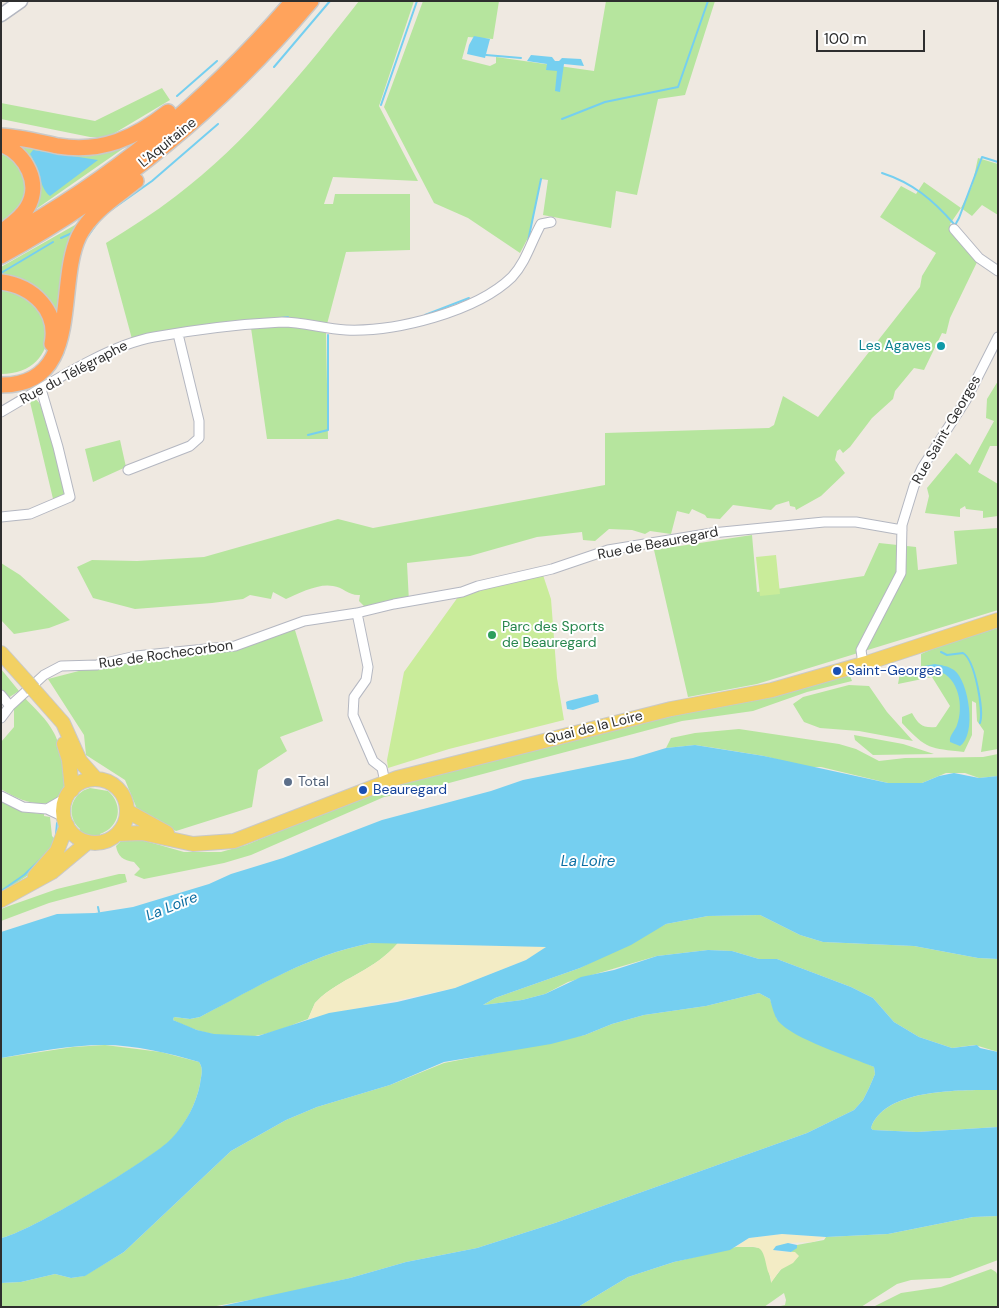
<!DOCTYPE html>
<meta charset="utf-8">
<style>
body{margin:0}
#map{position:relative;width:999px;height:1308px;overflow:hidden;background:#efe9e1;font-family:"DM Sans",sans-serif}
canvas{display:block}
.frame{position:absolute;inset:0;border:2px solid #2e2e2e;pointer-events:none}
.scale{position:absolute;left:816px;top:30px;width:109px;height:22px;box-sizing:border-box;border:2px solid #2e2e2e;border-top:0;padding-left:6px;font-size:15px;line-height:18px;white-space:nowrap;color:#2e2e2e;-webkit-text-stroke:4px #fff;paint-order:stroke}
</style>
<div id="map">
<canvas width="999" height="1308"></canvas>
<div class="frame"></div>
<div class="scale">100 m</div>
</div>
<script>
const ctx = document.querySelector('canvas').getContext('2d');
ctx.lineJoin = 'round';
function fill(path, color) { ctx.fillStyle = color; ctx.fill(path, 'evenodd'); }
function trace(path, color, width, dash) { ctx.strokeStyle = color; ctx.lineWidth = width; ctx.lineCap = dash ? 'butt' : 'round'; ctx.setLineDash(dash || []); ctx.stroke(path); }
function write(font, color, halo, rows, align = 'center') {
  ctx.font = font + ' "DM Sans",sans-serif'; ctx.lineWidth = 4; ctx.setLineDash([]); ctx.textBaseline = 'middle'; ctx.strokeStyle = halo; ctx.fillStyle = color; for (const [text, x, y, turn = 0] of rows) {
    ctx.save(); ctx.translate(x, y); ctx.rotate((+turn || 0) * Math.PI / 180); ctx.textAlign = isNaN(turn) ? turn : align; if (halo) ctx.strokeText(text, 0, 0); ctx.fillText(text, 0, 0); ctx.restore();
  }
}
fill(new Path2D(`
 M359 1H414L379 106 418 181 333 177 324 204H333L335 194H410V250L346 252 326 328 301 320 132 339 106 243C130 228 154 213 176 196 246 143 305 70 359 1Z
 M423 1H499L493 39 468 37 462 59 490 66 496 63V57L594 71 606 1H715L685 95 658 99 637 195 616 191 611 228 543 215 548 180 541 179 530 234 520 253 468 218 434 203 384 107Z
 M162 88 170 100 108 137H90L1 119V103L95 121Z
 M134 141 29 214 35 201 14 145Z
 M1 154C25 161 31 190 19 210 16 216 7 221 1 225Z
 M978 158 998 164V215L982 205 972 216 961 208 950 224 979 258 950 318 946 334 942 333 924 370 914 368 895 391 893 399 872 418 850 447 843 453 840 449 837 451 835 460 845 473 821 496 796 510 795 507 790 506 789 501 776 505 771 510 733 505 720 519 707 518 705 515 692 509 689 514 677 511 671 534 650 531 645 534 632 530 609 529 595 541 583 540 582 532 537 537 470 556 407 563 409 602 362 612 364 606 359 601 360 595C349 596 343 587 333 586 319 583 299 593 286 599L273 592 271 599 250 595 243 599 212 603 135 609 93 598 77 567 92 560 137 561 204 557 338 519 373 528 605 485V433L769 428 774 425 783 396 818 417 920 287 922 276 936 253 880 217 901 186 916 194 924 182 961 208 972 186Z
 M82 221 58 324C40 289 40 285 1 276V267Z
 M1 290C61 293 65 374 1 374Z
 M297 325 326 332 328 439H267L251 328Z
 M998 381V446H990L978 472 998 484V516L983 518V511L966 509 965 506 960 509V517L925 513 929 496 927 488 956 453 970 465 994 421 986 418 987 399Z
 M35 399C50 407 61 477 66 495L54 503 30 402Z
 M120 440 126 467 93 482 85 449Z
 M998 528V610L757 684 688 697 654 550 752 535 757 592 864 576 879 543 916 547 918 570 957 564 954 531Z
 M1 563 20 575 70 620 49 628 14 634 1 620Z
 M294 627 323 721 280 737 287 751 258 770 252 807 176 831 137 809 125 780 86 755 84 735 48 679 125 659 247 645Z
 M998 628V749L981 752 984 731 977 721 976 703 972 701V735L964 752C930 748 927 750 902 723V717L912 713C919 725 922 728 936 727L950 706 932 677 898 684 900 673 921 666V654L944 644Z
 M1 669 19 691 8 698 1 689Z
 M850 676 852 681 807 692 753 711 682 721 434 787 384 797 251 855 224 863 144 879 134 875 140 869 134 862C123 860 118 857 116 846L122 840 135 838 184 852H221L246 845 398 782 682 710Z
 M849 685 869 686 887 712 913 741 859 731 820 728 804 722 793 704 803 697Z
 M24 697C34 708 47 719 54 733 58 740 60 750 62 758 76 812 36 812 1 789V742L14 727V708Z
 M739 729 839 744 856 749 879 761 905 758 983 757 998 754V776L979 778 965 773H946L922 783H888L821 767H806L764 756 715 748 695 745 666 748 671 738 695 733Z
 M854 735 903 744 934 754 873 755 855 740Z
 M90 788 108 791C124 805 120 827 100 834V837H89L78 832 80 829C65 815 71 793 90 788Z
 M1 801 24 812 44 814V816L50 817 52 836 57 841 30 874 1 893Z
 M119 874H125L127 882 49 903 1 921V909L6 907 57 889Z
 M760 915 800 935 823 942 914 946 978 958 998 959V1052L975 1045 952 1048 919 1037 894 1022 873 998 851 987 777 959H759L732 951 708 950 657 956 568 982 545 994 522 1000 483 1005 495 998 580 968 666 924 708 916Z
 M371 943H398C373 971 348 975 321 997L315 1003 308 1019C292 1025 276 1032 260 1035 232 1041 197 1033 173 1020L174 1017 190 1019 200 1017C256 987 307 956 371 943Z
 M759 993 770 999 777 1019 874 1067 875 1074 869 1088 863 1100 854 1110 807 1133 555 1223 477 1248 406 1262 350 1278 277 1295 211 1307H1V1283L21 1282 55 1274 71 1278 84 1276 124 1252 231 1151 286 1120 317 1107 390 1085 444 1063 585 1035 612 1024 644 1015 706 1006Z
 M105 1045 161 1052 199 1062C204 1069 201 1076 200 1084 196 1104 186 1123 173 1138 155 1158 26 1234 1 1238V1058L73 1047Z
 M998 1090V1127L917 1132 873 1130 871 1128C884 1088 963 1090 998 1090Z
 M998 1216V1260L950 1278 911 1280 897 1284 861 1307H776L785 1305 786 1300 784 1293 764 1307H578L628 1277 674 1262 736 1247H753L760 1248 765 1252 771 1282 795 1252H791L797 1245 824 1240 826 1237 888 1234 973 1217Z
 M991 1269 996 1272 998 1276V1307H873L901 1293 941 1287Z`), '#b6e59e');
fill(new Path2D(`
 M398 943 547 947 526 960 455 988 308 1019 315 1003 321 997C348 975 373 971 398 943Z
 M782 1234 826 1237 813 1242 788 1243 775 1251 795 1252 799 1256 793 1263 780 1270 771 1283C772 1276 768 1274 767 1268 762 1243 760 1247 736 1247L749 1238Z`), '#f3ecc5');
fill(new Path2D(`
 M776 555 780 594 760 596 756 557Z
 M542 572 551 599 557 678 564 720 449 749 388 768 387 760 404 672 458 597Z`), '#c9ec9a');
fill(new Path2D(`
 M474 36 490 39 485 58 467 54 469 45Z
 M531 55 552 57 555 61H559L562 58 581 59 584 66 564 64 560 92 555 91 557 71 546 70 547 64 527 61Z
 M33 150 98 160 50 196C40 189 38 166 30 154Z
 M935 664C941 665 948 666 954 670 969 681 977 735 960 746L950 742C949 735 955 731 957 725 964 707 959 677 938 671 926 668 915 676 903 675L902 670Z
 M596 694 598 695 599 702 573 710 567 709 566 702 568 701Z
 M695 745 764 756 888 783H922L939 776 954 773 979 778 998 776V959L978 958 914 946 823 942 800 935 760 915 708 916 666 924 631 945 580 968 495 998 483 1005 522 1000 545 994 581 977 614 970 657 956 708 950 732 951 759 959H777L851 987 873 998 894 1022 919 1037 952 1048 977 1045 980 1048 998 1052V1090C962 1090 884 1088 871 1128L873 1130 917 1132 998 1127V1216L973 1217 888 1234 826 1237 782 1234 749 1238 730 1250 674 1262 628 1277 578 1307H217L350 1278 406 1262 477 1248 555 1223 807 1133 854 1110 863 1100 869 1088 875 1074 874 1067C851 1057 793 1039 778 1021 774 1015 772 1007 770 999L759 993 706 1006 644 1015 612 1024 585 1035 551 1044 444 1062 390 1085 317 1107 286 1120 231 1151 124 1252 85 1276 71 1278 55 1274 21 1282 1 1283V1238C26 1234 154 1158 172 1138 186 1123 196 1104 200 1084 201 1076 204 1069 199 1062 169 1053 135 1045 104 1045 70 1045 35 1052 1 1058V932L57 914 95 913 133 907 209 884 231 874 283 858 382 820 491 791 523 780 633 758 666 748ZM371 943 546 947 526 960 455 988 397 1002 329 1013 258 1036 214 1034 197 1030 173 1020 174 1017 190 1019 200 1017C258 987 306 956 371 943Z
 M788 1243 797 1245V1248L791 1252 773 1250 776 1246Z`), '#75cff0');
trace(new Path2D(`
 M1 22 16 12
 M486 55 521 58
 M274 67 330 1
 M177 96 217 61
 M381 105 417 1
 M562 119 605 102 678 87 708 1
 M882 173C913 183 933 200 954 224
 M111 210 152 181 218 124
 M954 227 959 218 982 157 998 162
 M88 236 98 222
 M61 238 72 233
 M528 241 541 179
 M1 273 53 242
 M425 315 469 298
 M281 318 288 317
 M55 367 63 354 68 335
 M88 368 104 359
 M66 379 82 371
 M32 386 45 378
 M8 391 20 389
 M308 435 328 430V335
 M941 652 947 655 963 653C975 660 984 711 980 723
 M56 834 57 823
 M1 891 24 875 41 859
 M98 907 99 912`), '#75cff0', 2);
const street = new Path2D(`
 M954 229 979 258 998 271
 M1 412C43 388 107 345 154 337 193 330 242 324 282 322 304 322 324 329 346 330 395 332 476 312 512 277 526 262 531 242 541 224L551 222
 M128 470 190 446 199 438V421L178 334
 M1 517 30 514 70 497 58 447 41 389
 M357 613 368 667 366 680 354 697 353 715 373 761 382 768 385 782
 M863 664 861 650 901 573 902 525 914 486 922 468 966 400 998 337
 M1 695 10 706 1 718
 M10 706 44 675 61 666 97 665 136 656 235 646 304 621 357 613 394 604 462 592 478 586 552 569 608 550 712 533 824 522H856L902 530
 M1 796 23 807 47 809 64 817
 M47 809 66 798`);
const secondary = new Path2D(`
 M1 15 21 1`);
const primary = new Path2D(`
 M1 653 28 683
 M33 689 63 723 80 761 96 779
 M64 744 69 760 72 790
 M63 811a32 32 0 1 1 64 0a32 32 0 1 1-64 0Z
 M127 811 167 833
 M118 834 142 833 193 844 234 841 397 778 671 709 772 690 870 662 998 620
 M35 876 57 851 67 825
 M1 900 52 872 88 842`);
const highway = new Path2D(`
 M1 136C21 137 39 142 58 146 102 153 135 138 168 112
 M1 144C26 154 42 184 27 208 21 218 12 224 4 230
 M1 240C112 180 211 97 293 1
 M1 256C120 191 224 104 311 1
 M1 282C33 286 59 311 52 344
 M1 385C84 386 55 285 79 236 91 212 116 197 136 181`);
trace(street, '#b4b7c1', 11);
trace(secondary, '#b4b7c1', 15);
trace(primary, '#c9c9c9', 16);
trace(highway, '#c9c9c9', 18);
trace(street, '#fff', 9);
trace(secondary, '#fff', 12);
trace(primary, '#f2d163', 14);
trace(highway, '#ffa35c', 15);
const primaryBridge = new Path2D(`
 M28 683 33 689`);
trace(primaryBridge, '#c9c9c9', 16, []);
trace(primaryBridge, '#f2d163', 14);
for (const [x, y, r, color] of [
 [941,346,5,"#0f9aa8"],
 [492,635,5,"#2e9e5b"],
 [837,671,5,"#1a4fb4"],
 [288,782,5,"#5c6f8a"],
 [363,790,5,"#1a4fb4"]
]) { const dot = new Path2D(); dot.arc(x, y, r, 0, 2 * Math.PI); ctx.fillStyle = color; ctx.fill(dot); trace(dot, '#fff', 2); }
write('14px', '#2e2e2e', '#fff', [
 ["L'Aquitaine",168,143,-39],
 ["Rue du Télégraphe",74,373,-28],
 ["Rue Saint-Georges",947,430,-60],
 ["Rue de Beauregard",658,544,-11],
 ["Rue de Rochecorbon",166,655,-8],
 ["Quai de la Loire",594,728,-14]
]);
write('14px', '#0d838f', '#fff', [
 ["Les Agaves",931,346]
], 'right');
write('14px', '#27864d', '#fff', [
 ["Parc des Sports",502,627],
 ["de Beauregard",502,643]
], 'left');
write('14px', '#164399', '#fff', [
 ["Saint-Georges",847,671],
 ["Beauregard",373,790]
], 'left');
write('14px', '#4e5e75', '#fff', [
 ["Total",298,782]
], 'left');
write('italic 15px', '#0d6fa3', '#fff', [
 ["La Loire",588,862],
 ["La Loire",172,907,-22]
]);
</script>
